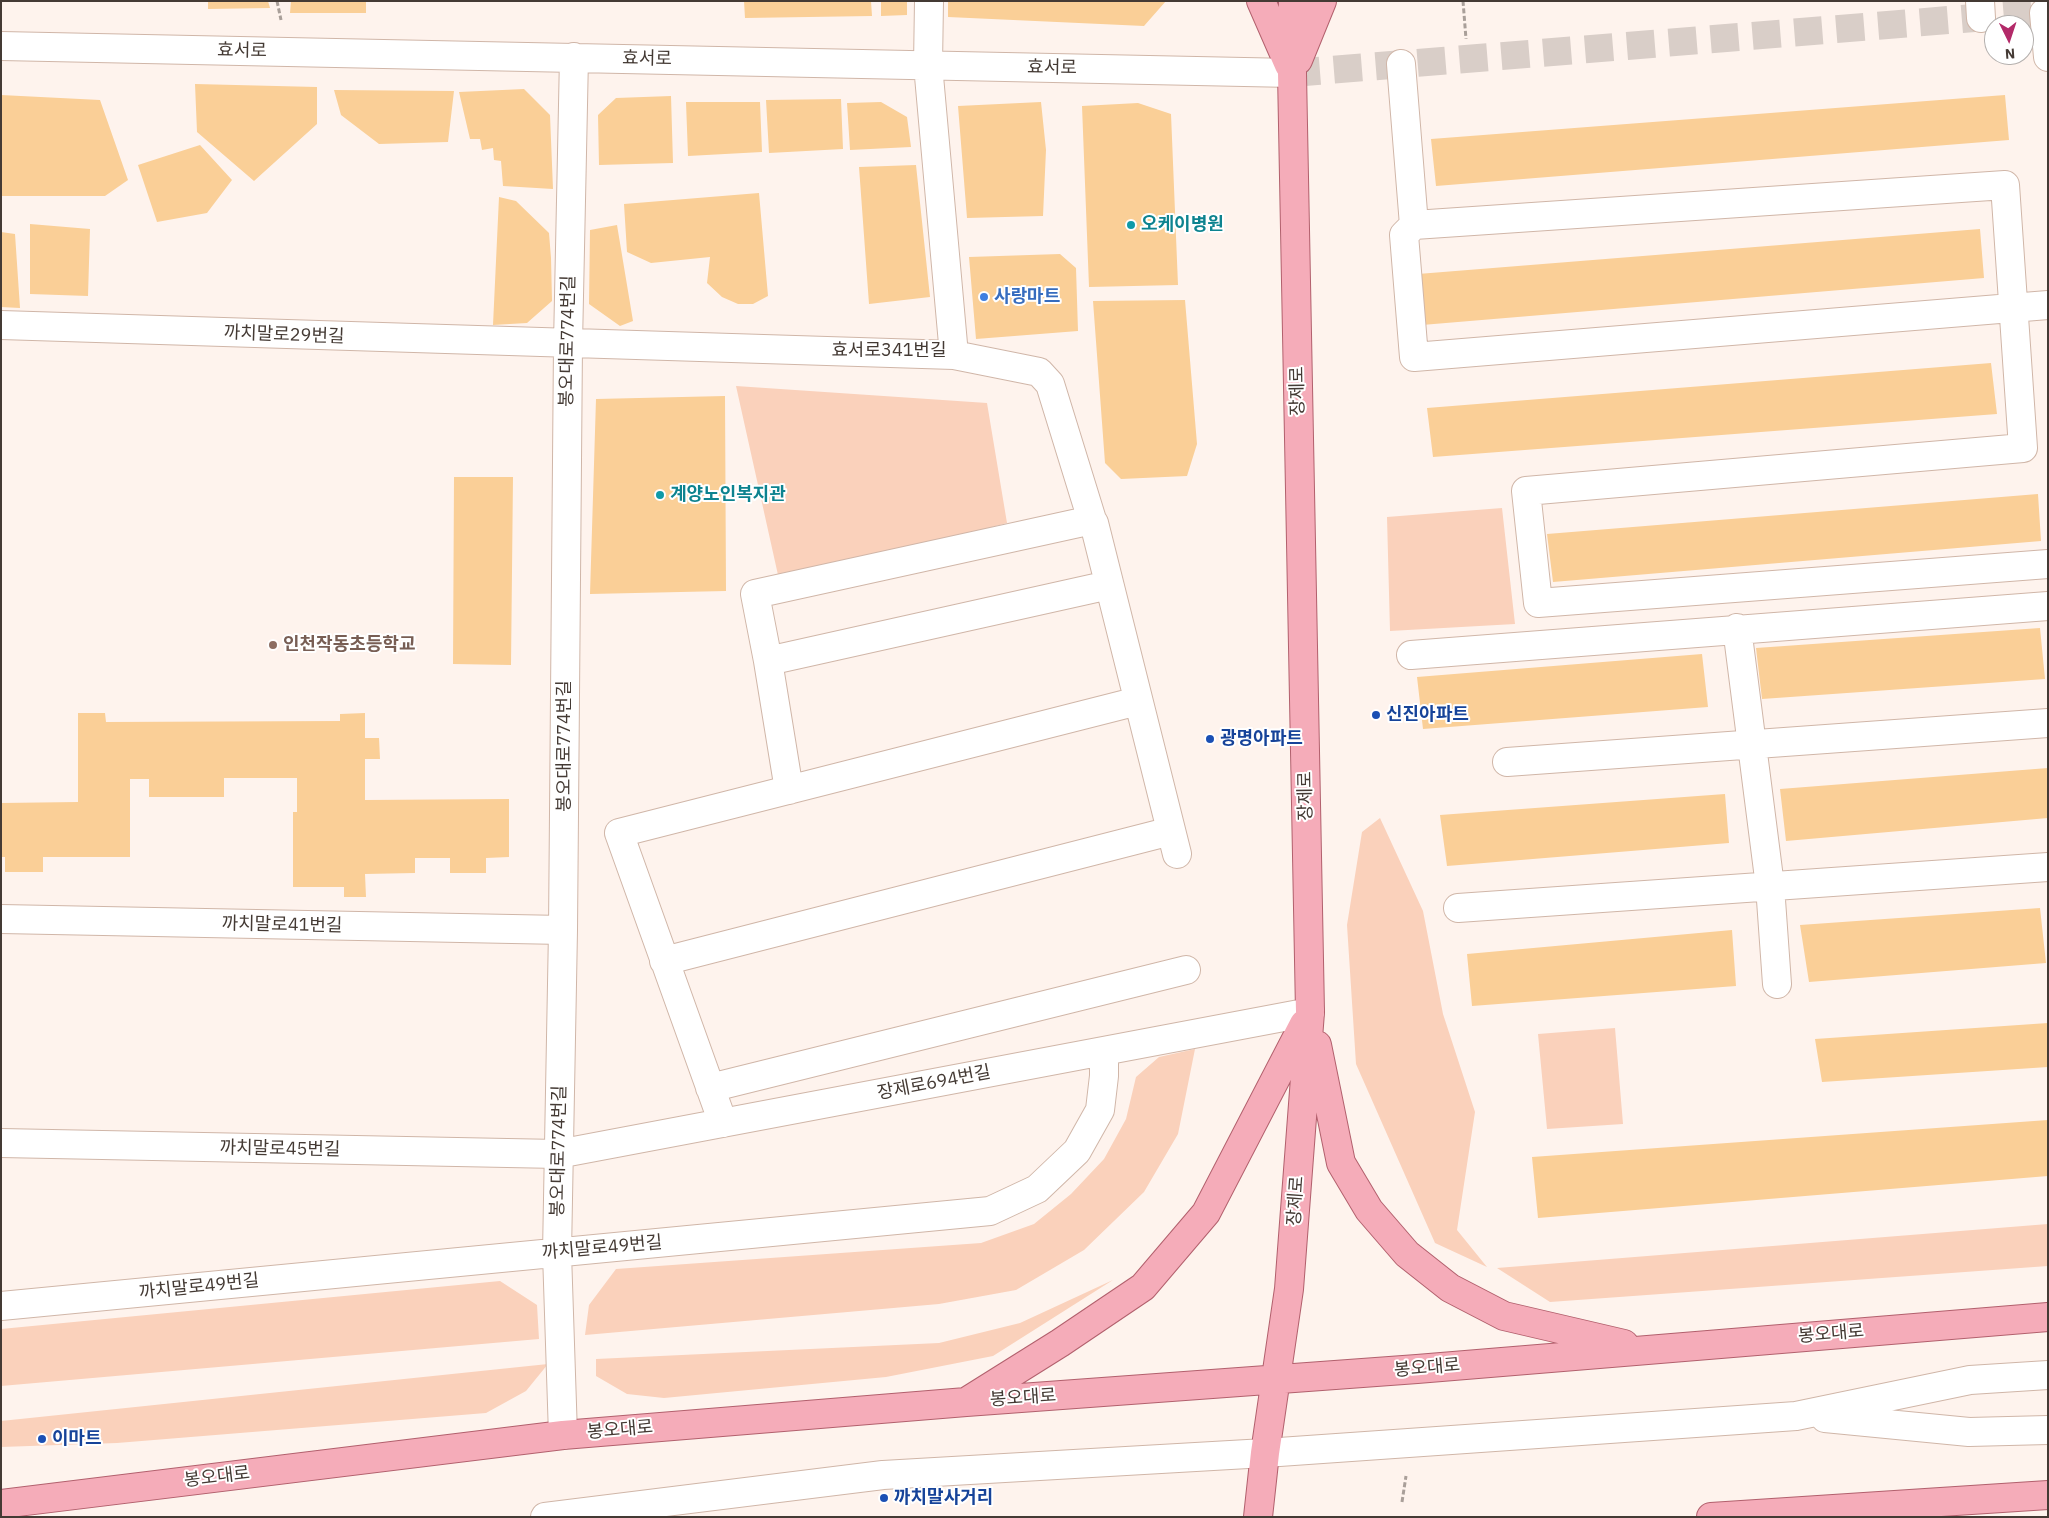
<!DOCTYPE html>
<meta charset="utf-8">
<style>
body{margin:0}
#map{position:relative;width:2049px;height:1518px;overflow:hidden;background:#fef3ed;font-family:"IBM Plex Sans",sans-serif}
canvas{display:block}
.frame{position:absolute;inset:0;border:2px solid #443a34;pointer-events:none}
.north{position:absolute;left:1984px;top:15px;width:50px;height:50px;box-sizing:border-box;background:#fff;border:1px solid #b4b0ae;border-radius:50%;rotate:176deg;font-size:14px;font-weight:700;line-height:20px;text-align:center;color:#443a34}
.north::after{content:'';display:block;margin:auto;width:18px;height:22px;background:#b32a69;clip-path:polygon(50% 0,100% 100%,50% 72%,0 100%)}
</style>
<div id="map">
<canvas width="2049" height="1518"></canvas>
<div class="frame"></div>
<div class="north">N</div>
</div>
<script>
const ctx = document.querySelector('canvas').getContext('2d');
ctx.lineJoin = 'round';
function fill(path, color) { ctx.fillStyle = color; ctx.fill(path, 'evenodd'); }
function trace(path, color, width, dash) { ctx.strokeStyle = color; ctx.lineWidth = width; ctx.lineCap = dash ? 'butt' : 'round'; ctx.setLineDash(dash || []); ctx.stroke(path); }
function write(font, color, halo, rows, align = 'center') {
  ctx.font = font + ' "IBM Plex Sans","Noto Sans KR",sans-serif'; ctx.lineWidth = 4; ctx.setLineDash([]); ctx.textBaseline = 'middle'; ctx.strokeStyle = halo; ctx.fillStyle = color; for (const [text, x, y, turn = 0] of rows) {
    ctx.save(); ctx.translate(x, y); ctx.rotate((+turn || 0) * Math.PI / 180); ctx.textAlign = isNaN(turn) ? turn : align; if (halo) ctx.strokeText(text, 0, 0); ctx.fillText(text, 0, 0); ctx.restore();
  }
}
fill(new Path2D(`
 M736 386 987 403 1007 523 780 584Z
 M1502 508 1515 624 1390 631 1387 517Z
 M1380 818 1423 911 1443 1014 1475 1112 1457 1230 1487 1267 1435 1243 1356 1064 1347 925 1362 832Z
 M1615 1028 1623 1124 1547 1129 1538 1034Z
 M1195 1049 1178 1134 1144 1192 1084 1250 1016 1290 939 1304 585 1335 589 1305 616 1269 981 1243 1034 1224 1071 1194 1104 1159 1126 1119 1136 1077 1159 1057Z
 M2048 1224V1266L1550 1302 1497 1268Z
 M1113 1280 993 1356 886 1377 664 1398 627 1394 596 1376V1359L939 1343 1020 1323Z
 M500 1281 537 1305 539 1339 1 1386V1329Z
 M548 1364 526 1391 486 1413 117 1443 1 1447V1421Z`), '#fad1bb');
fill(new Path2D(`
 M208 1H268L270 8 208 9Z
 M291 1H366V13H290Z
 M744 1H871L872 16 745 18Z
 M881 1H907V15L881 16Z
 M948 1H1166L1144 26 948 17Z
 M195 84 317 87V124L254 181 197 132Z
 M524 89 550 115 553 189 503 186 501 161 494 160 493 148 482 150 480 139H470L459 92Z
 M334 90 454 91 448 142 379 144 341 115Z
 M1 95 100 100 128 180 105 196H1Z
 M2005 95 2009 140 1436 186 1431 139Z
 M671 96 673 163 599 165 598 115 616 98Z
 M841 99 843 149 769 153 766 100Z
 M686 102H760L762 152 688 156Z
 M881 102 907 117 911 147 850 150 847 103Z
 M1041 102 1046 150 1043 216 967 218 958 106Z
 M1138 103 1171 114 1178 285 1089 287 1082 106Z
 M200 145 232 180 207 213 157 222 138 165Z
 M916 165 930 297 869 304 859 167Z
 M759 193 768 296 753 304H738L722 297 707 283 710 257 651 263 627 252 624 204Z
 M499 197 516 201 549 233 551 258 552 301 527 323 493 325Z
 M30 224 90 229 88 296 30 294Z
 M617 225 633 321 620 326 589 304 590 230Z
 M1980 229 1984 278 1422 325 1418 274Z
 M1 232 15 234 20 308 1 307Z
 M1060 254 1076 268 1078 331 976 339 969 257Z
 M1185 300 1197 444 1187 476 1121 479 1105 463 1093 301Z
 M1991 363 1997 414 1433 457 1427 408Z
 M725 396 726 591 590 594 596 399Z
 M454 477H513L511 665 453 664Z
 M2038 494 2041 541 1553 582 1547 534Z
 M2040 628 2045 679 1762 699 1756 648Z
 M1702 654 1708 707 1423 729 1417 677Z
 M78 713H105L106 722 340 721V714L365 713V738H379L380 759H365V800L509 799V857L486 858V873H450V858H415V873L365 874 366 897H344V887H293V812H297V778H224V797H149V779H130V857H43V872H5V857H1V803L78 802Z
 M2048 768V818L1786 841 1780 789Z
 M1725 794 1729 843 1447 866 1440 815Z
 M2040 908 2046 963 1809 982 1800 925Z
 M1732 930 1736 986 1472 1006 1467 954Z
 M2048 1023V1067L1822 1082 1815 1039Z
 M2048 1120V1176L1538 1218 1532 1157Z`), '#facf97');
trace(new Path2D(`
 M1292 73 2048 12`), '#d9cec8', 28, [28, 14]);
const minor = new Path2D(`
 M1980 1 1981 18
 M2044 13 2048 57
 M1 46 1292 73
 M1401 64 1414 225 2005 185 2023 448 1526 491 1538 603 2048 564
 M1414 225 1404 235 1414 357 2048 305
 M1 325 954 355 928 65 929 1
 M954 355 1039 372 1050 384 1092 520 1094 523 1177 854
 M1737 628 1770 886 1777 984
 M1411 655 2048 606
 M768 661 1109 585
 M1507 762 2048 723
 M789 790 768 661 755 594 1092 520
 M1458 908 2048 867
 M1 919 563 930
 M664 961 1171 831
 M710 1088 1186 970
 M723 1123 619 833 1138 701
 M1 1143 558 1154 1310 1012
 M1 1306 990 1211 1037 1189 1077 1151 1100 1110 1104 1076V1051
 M1825 1418 1969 1432 2048 1430
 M563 1435 557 1253 563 930 568 344 574 57
 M545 1517 883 1475 1265 1453 1796 1416 1970 1380 2048 1375`);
const major = new Path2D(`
 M1261 1 1289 65
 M1298 60 1322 1
 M1317 1045 1341 1163 1369 1210 1407 1254 1450 1288 1504 1316 1624 1344
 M969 1400 1060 1343 1143 1287 1206 1213 1304 1024
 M1 1504 563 1435 966 1402 1417 1369 2048 1317
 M1258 1517 1265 1453 1289 1289 1310 1012 1292 73 1293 1
 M1711 1517 2048 1495`);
trace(minor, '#d0b6a8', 30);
trace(major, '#b2606d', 30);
trace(new Path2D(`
 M277 1 281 20
 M1463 1 1466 39
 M1402 1502 1406 1476`), '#a99f99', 3, [5, 2.5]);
trace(minor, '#fff', 28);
trace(major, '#f5acb9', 28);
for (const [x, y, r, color] of [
 [1131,225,5,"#0f9aa8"],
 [984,297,5,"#3f7fe0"],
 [660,495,5,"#0f9aa8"],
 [273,645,5,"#8d6e63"],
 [1376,715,5,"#1a4fb4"],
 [1210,739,5,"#1a4fb4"],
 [42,1439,5,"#1a4fb4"],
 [884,1498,5,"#1a4fb4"]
]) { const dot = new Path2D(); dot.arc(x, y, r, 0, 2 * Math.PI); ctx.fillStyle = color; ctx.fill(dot); trace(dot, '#fff', 2); }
write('18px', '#443a34', '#fff', [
 ["효서로",242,51,1],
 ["효서로",647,59,1],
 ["효서로",1052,68,1],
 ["까치말로29번길",284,335,2],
 ["봉오대로774번길",568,341,-89],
 ["효서로341번길",889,351],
 ["장제로",1298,391,-91],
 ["봉오대로774번길",565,746,-90],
 ["장제로",1306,796,-91],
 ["까치말로41번길",282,925,1],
 ["장제로694번길",934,1083,-11],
 ["까치말로45번길",280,1149,1],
 ["봉오대로774번길",559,1151,-89],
 ["장제로",1296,1201,-86],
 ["까치말로49번길",602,1248,-5],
 ["까치말로49번길",199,1287,-6],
 ["봉오대로",1831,1334,-5],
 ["봉오대로",1427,1368,-5],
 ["봉오대로",1023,1398,-4],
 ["봉오대로",620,1430,-5],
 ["봉오대로",217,1477,-7]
]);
write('bold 18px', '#0d838f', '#fff', [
 ["오케이병원",1141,225],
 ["계양노인복지관",670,495]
], 'left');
write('bold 18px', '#366cbe', '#fff', [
 ["사랑마트",994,297]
], 'left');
write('bold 18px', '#785e54', '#fff', [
 ["인천작동초등학교",283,645]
], 'left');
write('bold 18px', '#164399', '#fff', [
 ["신진아파트",1386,715],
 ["광명아파트",1220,739],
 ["이마트",52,1439],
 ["까치말사거리",894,1498]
], 'left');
</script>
